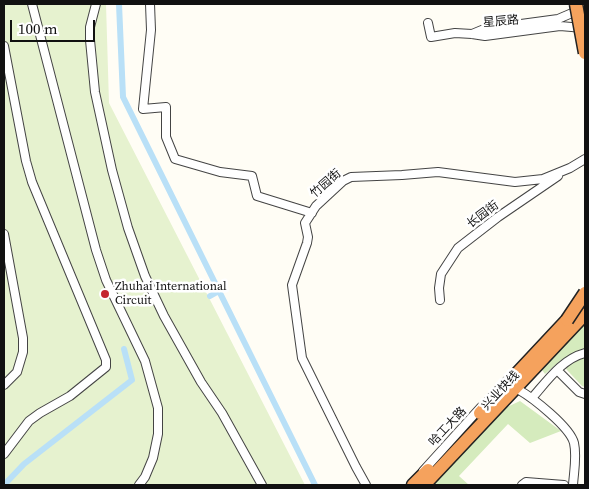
<!DOCTYPE html>
<meta charset="utf-8">
<style>
body{margin:0}
#map{position:relative;width:589px;height:489px;overflow:hidden;background:#fffdf5;font-family:"Source Serif 4",serif}
canvas{display:block}
.frame{position:absolute;inset:0;border:5px solid #111;pointer-events:none}
.scale{position:absolute;left:10px;top:20px;width:85px;height:22px;box-sizing:border-box;border:2px solid #111;border-top:0;padding-left:6px;font-size:15px;line-height:18px;white-space:nowrap;color:#111;-webkit-text-stroke:4px #fff;paint-order:stroke}
</style>
<div id="map">
<canvas width="589" height="489"></canvas>
<div class="frame"></div>
<div class="scale">100 m</div>
</div>
<script>
const ctx = document.querySelector('canvas').getContext('2d');
ctx.lineJoin = 'round';
function fill(path, color) { ctx.fillStyle = color; ctx.fill(path, 'evenodd'); }
function trace(path, color, width, dash) { ctx.strokeStyle = color; ctx.lineWidth = width; ctx.lineCap = dash ? 'butt' : 'round'; ctx.setLineDash(dash || []); ctx.stroke(path); }
function write(font, color, halo, rows, align = 'center') {
  ctx.font = font + ' "Source Serif 4","Noto Sans SC",serif'; ctx.lineWidth = 5; ctx.setLineDash([]); ctx.textBaseline = 'middle'; ctx.strokeStyle = halo; ctx.fillStyle = color; for (const [text, x, y, turn = 0] of rows) {
    ctx.save(); ctx.translate(x, y); ctx.rotate((+turn || 0) * Math.PI / 180); ctx.textAlign = isNaN(turn) ? turn : align; if (halo) ctx.strokeText(text, 0, 0); ctx.fillText(text, 0, 0); ctx.restore();
  }
}
fill(new Path2D(`
 M585 324V349C570 352 557 363 545 374L542 370Z
 M585 355V387L582 386 567 370 565 367 568 363Z
 M520 401 561 431 530 443 508 424 459 476 469 485H428L505 408Z`), '#d5ebbd');
fill(new Path2D(`
 M4 4H106L109 103 305 485H4Z`), '#e6f2cf');
trace(new Path2D(`
 M119 4 123 97 315 485
 M210 296 219 291
 M4 485 24 464 132 380 124 349`), '#b9e0f7', 6);
const minor = new Path2D(`
 M32 4 96 250 106 280 145 361 158 408V434L153 458 145 477 139 485
 M96 4 90 27V40L95 92 112 170 128 228 145 276 164 316 201 382 222 413 262 485
 M150 4 151 30 143 109 166 107V137L175 159 220 172 252 176 257 196 312 213
 M428 23 431 37 455 33 472 34 485 36 560 26 583 28
 M472 34 484 29 558 19 579 10
 M4 46 26 161 32 182 106 360V367L70 396 40 413 29 421 4 454
 M4 234 23 338V352L17 372 4 385
 M440 300 439 288 441 274 458 248 498 217 558 176
 M557 370 579 392 585 394
 M519 390C533 398 570 427 574 443 577 456 574 471 573 485
 M532 398C547 381 562 359 585 353
 M423 471 481 407
 M366 485 356 467 302 358 292 285 307 243 308 237 305 223 316 206 343 181 351 177 402 175 438 172 515 182 543 179 570 168 585 159
 M522 485 526 482 564 485`);
const highway = new Path2D(`
 M480 413 567 320
 M413 485 428 470
 M424 485 585 314`);
trace(minor, '#444', 10);
trace(highway, '#222', 15);
trace(minor, '#fff', 8);
trace(highway, '#f5a25d', 12);
const highwayBridge = new Path2D(`
 M576 4 585 53
 M567 320 585 293`);
trace(highwayBridge, '#222', 15, []);
trace(highwayBridge, '#f5a25d', 12);
for (const [x, y, r, color] of [
 [105,294,5,"#c4262e"]
]) { const dot = new Path2D(); dot.arc(x, y, r, 0, 2 * Math.PI); ctx.fillStyle = color; ctx.fill(dot); trace(dot, '#fff', 2); }
write('12px', '#111', '#fff', [
 ["星辰路",501,22,-5],
 ["竹园街",326,184,-41],
 ["长园街",483,215,-37],
 ["兴业快线",501,391,-47],
 ["哈工大路",448,427,-47]
]);
write('12px', '#111', '#fff', [
 ["Zhuhai International",115,287],
 ["Circuit",115,301]
], 'left');
</script>
